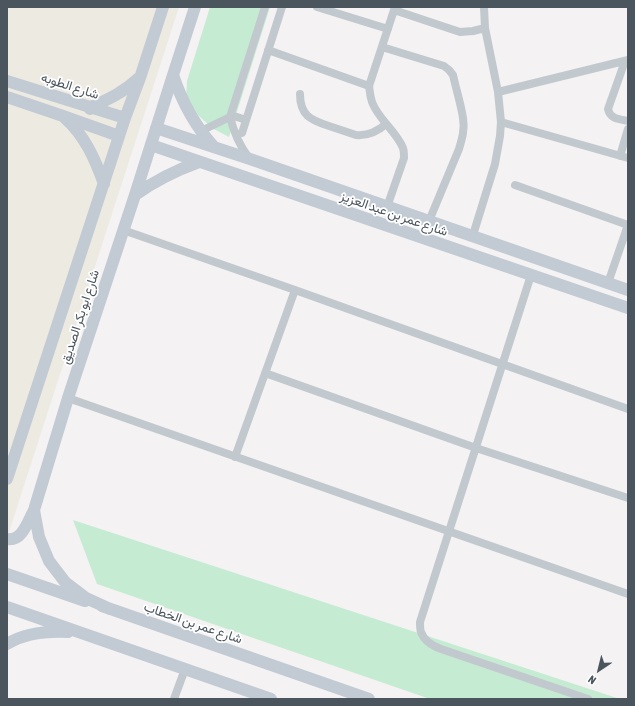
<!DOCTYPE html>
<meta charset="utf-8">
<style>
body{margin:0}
#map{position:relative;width:635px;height:706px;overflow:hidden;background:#f4f2f2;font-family:"Asap Condensed",sans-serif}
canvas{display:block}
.frame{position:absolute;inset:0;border:8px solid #4b555d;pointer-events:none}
.north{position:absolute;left:579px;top:650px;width:40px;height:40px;-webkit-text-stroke:3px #fff;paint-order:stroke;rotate:215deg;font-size:11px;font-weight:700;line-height:16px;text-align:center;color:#4b555d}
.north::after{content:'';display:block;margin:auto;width:14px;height:18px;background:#4b555d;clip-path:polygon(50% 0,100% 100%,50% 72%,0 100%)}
</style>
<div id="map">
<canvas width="635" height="706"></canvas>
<div class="frame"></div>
<div class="north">N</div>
</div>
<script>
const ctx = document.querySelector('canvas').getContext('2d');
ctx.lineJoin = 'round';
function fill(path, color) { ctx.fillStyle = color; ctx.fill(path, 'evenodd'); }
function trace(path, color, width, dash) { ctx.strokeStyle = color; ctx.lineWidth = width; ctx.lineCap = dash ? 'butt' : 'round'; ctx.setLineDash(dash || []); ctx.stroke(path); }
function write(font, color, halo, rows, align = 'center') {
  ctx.font = font + ' "Asap Condensed",Vazirmatn,sans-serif'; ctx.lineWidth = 3.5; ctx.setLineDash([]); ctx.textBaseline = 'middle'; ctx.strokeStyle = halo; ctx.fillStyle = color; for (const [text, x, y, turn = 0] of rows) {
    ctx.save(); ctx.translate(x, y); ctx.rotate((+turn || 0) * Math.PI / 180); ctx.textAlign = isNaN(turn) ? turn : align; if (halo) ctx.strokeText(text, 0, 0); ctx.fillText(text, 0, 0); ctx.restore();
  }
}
fill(new Path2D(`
 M7 7H179L7 538Z`), '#edeae2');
fill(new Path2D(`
 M210 7H270L229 137 212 128 198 115 186 98 187 81Z
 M73 520 620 699H430L97 584Z`), '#c6ebd3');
trace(new Path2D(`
 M317 7 388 29
 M394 10 460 32 473 31 485 28
 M382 47 444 66 449 70 453 75C456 89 461 104 463 118 465 129 462 139 459 149L429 221
 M268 50 369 86
 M625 61 608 109C610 119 619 119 628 121
 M498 92 628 60
 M300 94C300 115 310 120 329 126 338 129 347 132 356 135 368 136 377 132 386 124
 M231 115 246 120
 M501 122 628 158
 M201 131 230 117
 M242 133 282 7
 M620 156 628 129
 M249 158C239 145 234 133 230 117L265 7
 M515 185 628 225 608 283
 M387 207 404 158C404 155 404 151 403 148 396 131 378 119 372 102 370 96 370 92 369 86L395 7
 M123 230 295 290 235 457
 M473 235 495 164 500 136 501 122 498 92 485 28 484 7
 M531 275C495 391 456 506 420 622 420 625 420 630 421 632 424 641 433 646 441 649L588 699
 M295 290 628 409
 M265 373 476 448 628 498
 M68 398 628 594
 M174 699 185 669`), '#c1c9ce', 8);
trace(new Path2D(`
 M173 75C182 102 195 126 214 147
 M7 81 125 118
 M7 97 63 116 119 136
 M90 109 91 107C109 99 124 92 139 78
 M65 118C85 136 95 159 104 184
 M156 128 250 159 628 290
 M151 145 628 308
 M135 195C156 180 174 171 199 162
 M7 479 125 118 140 78 163 7
 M7 539C22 542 28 521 34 510
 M7 574 85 601
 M102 606 369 699
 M7 607 271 699
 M110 609 86 598 65 582 49 561 39 537 34 510 68 398 135 195 173 75 195 7
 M7 644C25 633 47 631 68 632`), '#c2cad3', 12);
write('13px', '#4b555d', '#fff', [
 ["شارع الطوبه",70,86,18],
 ["شارع عمر بن عبد العزيز",394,214,19],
 ["شارع ابو بكر الصديق",80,317,-72],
 ["شارع عمر بن الخطاب",193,623,19]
]);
</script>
